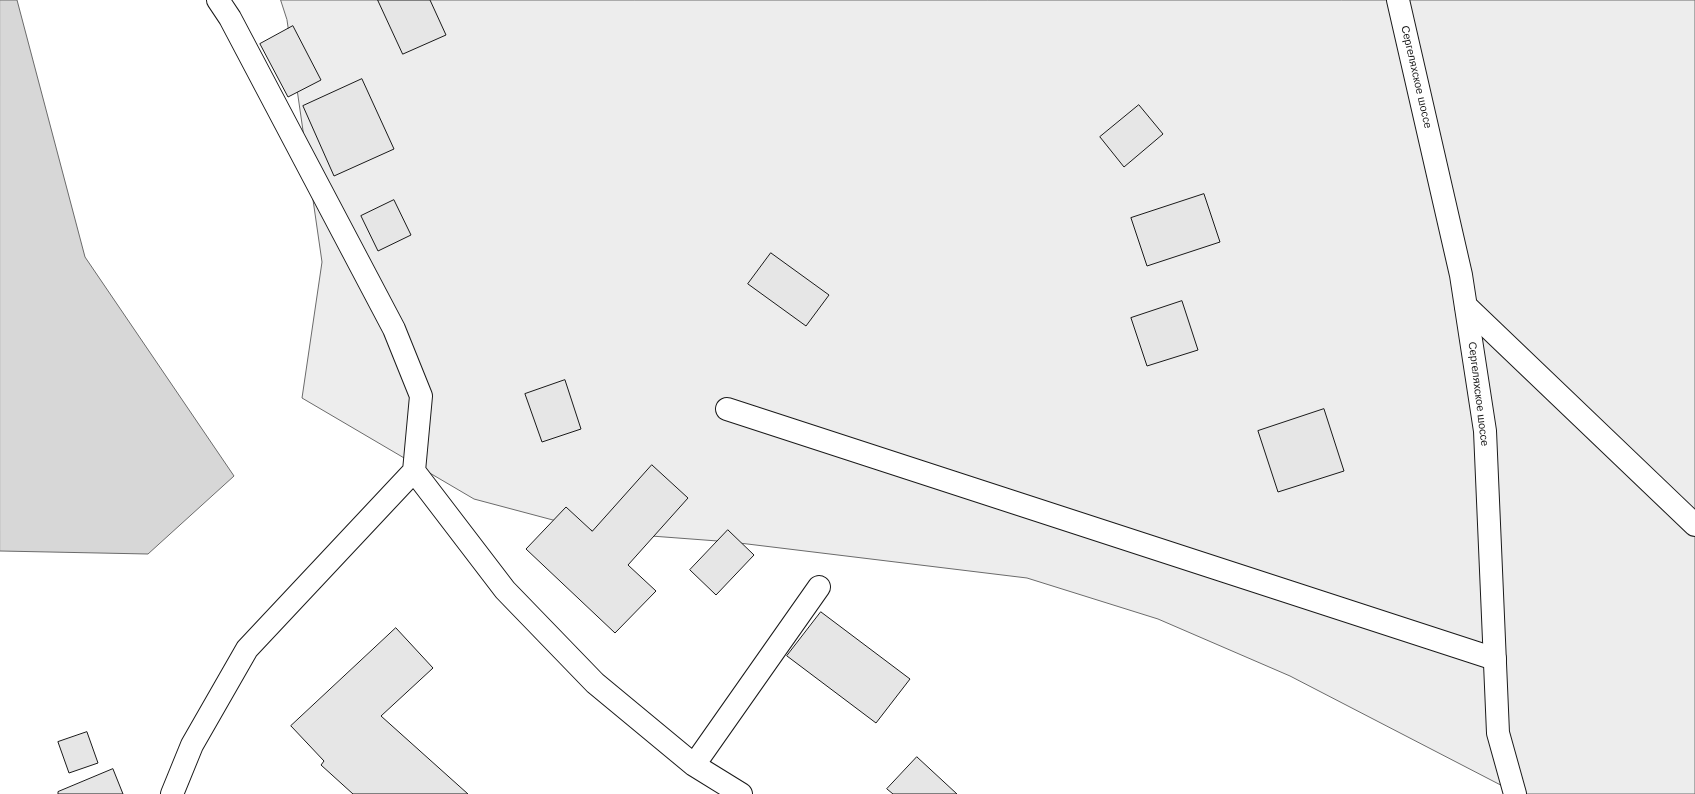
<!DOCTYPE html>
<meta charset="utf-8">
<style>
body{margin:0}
canvas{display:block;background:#fff}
</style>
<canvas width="1695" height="794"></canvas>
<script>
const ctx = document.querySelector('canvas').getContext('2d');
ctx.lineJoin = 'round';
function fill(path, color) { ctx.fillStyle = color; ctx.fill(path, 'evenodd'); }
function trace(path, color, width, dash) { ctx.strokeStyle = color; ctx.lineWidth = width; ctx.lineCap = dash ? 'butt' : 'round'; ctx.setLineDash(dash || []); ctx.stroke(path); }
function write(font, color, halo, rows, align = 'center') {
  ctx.font = font + ' Arial,sans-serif'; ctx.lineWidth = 3; ctx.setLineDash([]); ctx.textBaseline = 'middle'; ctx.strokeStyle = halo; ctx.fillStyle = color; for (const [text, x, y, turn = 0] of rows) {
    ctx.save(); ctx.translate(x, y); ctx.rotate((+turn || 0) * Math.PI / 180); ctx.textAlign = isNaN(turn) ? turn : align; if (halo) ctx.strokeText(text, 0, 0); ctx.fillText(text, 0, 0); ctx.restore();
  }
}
const built = new Path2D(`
 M281 0H1695V794H1518L1290 676 1158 619 1027 578 731 542 598 532 474 499 302 398 322 262 287 20Z`);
fill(built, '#ededed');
trace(built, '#6a6a6a', 1);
const water = new Path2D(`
 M0 0H17L85 257 234 476 148 554 0 551Z`);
fill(water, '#d7d7d7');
trace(water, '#6a6a6a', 1);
const building = new Path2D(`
 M378 0H430L446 35 403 54Z
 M293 26 321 80 288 97 260 44Z
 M362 79 394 149 334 176 303 106Z
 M1139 105 1163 134 1124 167 1100 137Z
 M1204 194 1220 242 1147 266 1131 218Z
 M394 200 411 235 378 251 361 216Z
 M771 253 829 295 806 326 748 284Z
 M1182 301 1198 350 1147 366 1131 318Z
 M565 380 581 429 542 442 525 394Z
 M1324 409 1344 471 1278 492 1258 431Z
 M652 465 688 498 628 565 656 591 615 633 526 549 566 507 592 531Z
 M728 530 754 555 716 595 690 570Z
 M821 612 910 679 876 723 787 656Z
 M396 628 433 668 381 716 468 794H353L321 765 324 761 291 726Z
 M87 732 98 763 69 773 58 742Z
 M917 757 957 794H893L887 789Z
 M113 769 123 794H58V792Z`);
fill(building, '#e6e6e6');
trace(building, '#1a1a1a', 1);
const minor = new Path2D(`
 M1466 306 1695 525
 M727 409 1495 659
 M414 471 505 590 595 683 694 765 741 794
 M694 765 819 587
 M172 794 192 745 247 649 414 471 421 396 394 329 230 18 218 0`);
const major = new Path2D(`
 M1398 0 1461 275 1485 431 1498 733 1515 794`);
trace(minor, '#1a1a1a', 24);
trace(major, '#1a1a1a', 24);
trace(minor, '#fff', 22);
trace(major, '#fff', 22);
write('11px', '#1a1a1a', '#fff', [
 ["Сергеляхское шоссе",1416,77,77],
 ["Сергеляхское шоссе",1478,394,83]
]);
</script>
